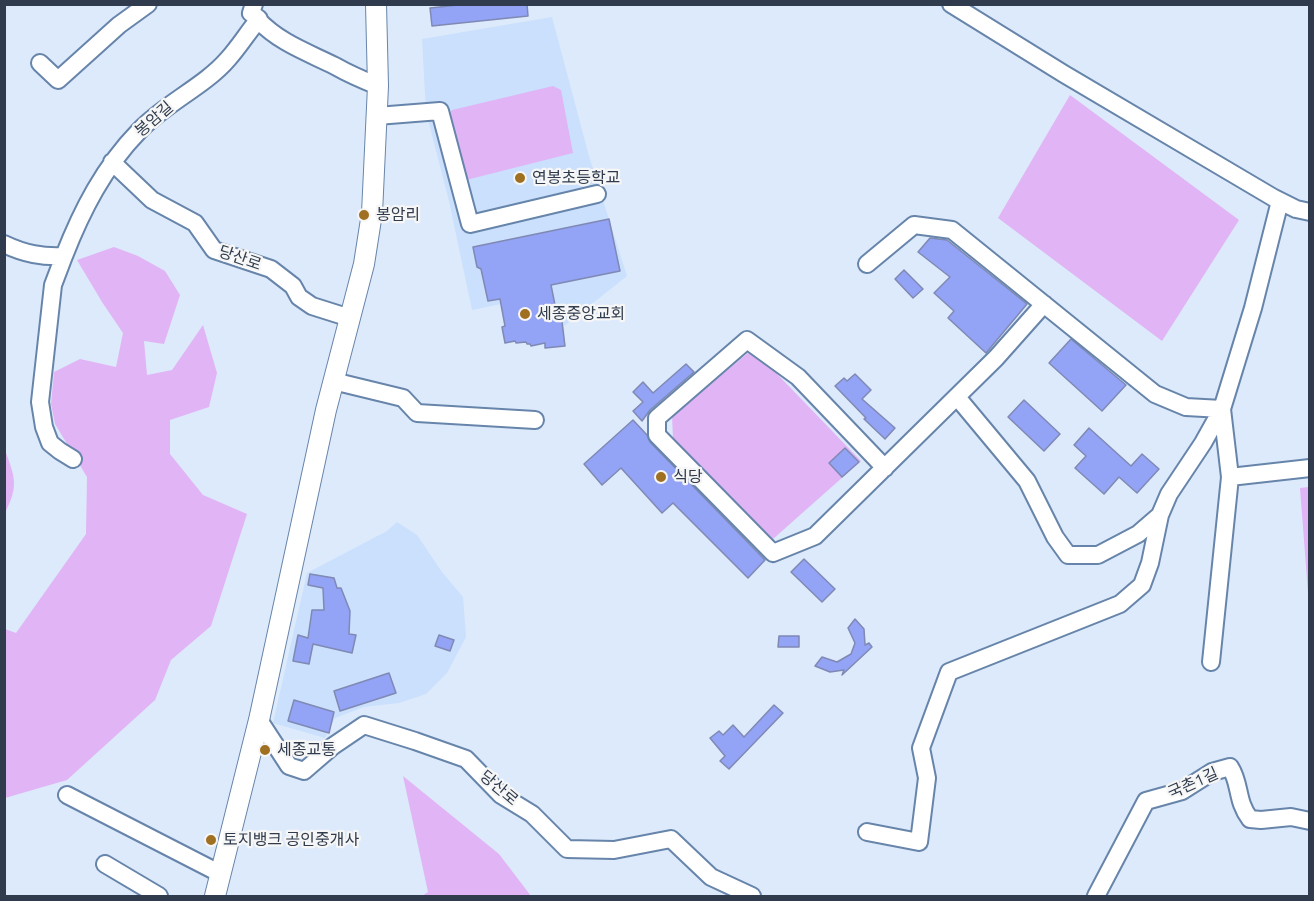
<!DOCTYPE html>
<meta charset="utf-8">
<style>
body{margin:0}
#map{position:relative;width:1314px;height:901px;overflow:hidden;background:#ddeafb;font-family:Ubuntu,sans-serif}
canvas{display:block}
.frame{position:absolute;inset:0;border:6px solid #303c4d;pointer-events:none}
</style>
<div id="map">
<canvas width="1314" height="901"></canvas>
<div class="frame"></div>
</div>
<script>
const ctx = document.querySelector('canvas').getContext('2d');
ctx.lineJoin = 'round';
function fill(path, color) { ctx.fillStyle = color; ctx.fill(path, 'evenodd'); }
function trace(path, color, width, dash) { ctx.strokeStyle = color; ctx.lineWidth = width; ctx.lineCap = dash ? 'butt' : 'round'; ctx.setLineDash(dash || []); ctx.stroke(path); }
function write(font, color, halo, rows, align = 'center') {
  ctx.font = font + ' Ubuntu,"Noto Sans KR",sans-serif'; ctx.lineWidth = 4.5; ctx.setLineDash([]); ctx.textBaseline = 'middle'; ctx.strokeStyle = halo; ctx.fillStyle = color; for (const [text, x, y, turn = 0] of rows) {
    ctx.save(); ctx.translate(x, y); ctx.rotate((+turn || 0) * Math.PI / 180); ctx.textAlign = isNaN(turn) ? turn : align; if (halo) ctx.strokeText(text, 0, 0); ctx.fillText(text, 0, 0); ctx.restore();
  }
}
fill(new Path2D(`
 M552 17 589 156 627 276 564 326 565 346 545 348 535 297 472 310 449 201 426 112 422 39Z
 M397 522 417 535 442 572 463 597 466 637 447 673 426 694 399 703 364 707 335 718 325 738 273 723 307 573 387 531Z`), '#cae0fc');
fill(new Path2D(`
 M553 86 561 90 573 153 466 180 449 114 452 110Z
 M1070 95 1239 220 1162 341 998 218Z
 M114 247 138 256 165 271 180 295 164 344 144 341 147 375 172 370 203 325 217 373 209 407 170 420V454L203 495 247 514 211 626 171 660 155 700 67 780 5 798V629L16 633 86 534 87 477 55 424 51 404 54 372 80 359 116 367 123 333 102 302 77 260Z
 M753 349 861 461 773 539 673 439 672 415Z
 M5 450C15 478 19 485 5 513Z
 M1309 487H1310L1309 606 1300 488Z
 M403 776 499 854 531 896H422L428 892Z`), '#e1b4f6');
const building = new Path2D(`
 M467 4H527L528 16 432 26 430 8Z
 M609 219 620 271 551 285 557 315 561 314 565 346 545 348V343L531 346 530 344H527L526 342 516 343 515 341 505 343 502 327 505 326 500 299 488 301 481 269 477 267 473 247Z
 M930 238 947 240 1027 304 986 353 948 318 954 311 934 293 950 277 918 252Z
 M904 270 923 289 913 298 895 279Z
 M1071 339 1126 385 1102 411 1049 363Z
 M686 364 694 372 650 410 642 421 633 411 643 402 633 392 643 382 653 393Z
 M855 374 871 390 862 399 895 428 885 439 864 419 866 418 835 386 844 378 847 381Z
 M1024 400 1060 434 1044 451 1008 417Z
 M633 420 647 435 650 442 765 560 748 578 673 503 662 513 621 468 602 485 584 464Z
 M1089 428 1131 466 1142 454 1159 469 1137 493 1119 477 1104 494 1075 468 1086 456 1074 445Z
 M845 448 859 462 842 477 829 463Z
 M804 559 835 589 822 602 791 572Z
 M310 574 334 578 337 588H341L350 611 349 634 356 635 352 653 313 644 309 664 293 661 298 635 308 638 312 610H324L323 588 308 585Z
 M855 619 864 629 865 645 869 643 872 647 842 675 844 670 830 672 815 666 822 657 837 662 851 654 855 643 848 628Z
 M439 635 454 640 450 651 435 646Z
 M779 636H799V647H778Z
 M389 673 396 693 340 711 334 691Z
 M294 700 334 712 329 733 288 721Z
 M774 705 783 713 729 769 720 761 725 756 710 738 719 731 723 735 733 725 744 737Z`);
fill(building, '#93a3f5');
trace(building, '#7f89b4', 1.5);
const minor = new Path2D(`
 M951 4 1064 74 1274 198 1296 209 1310 212
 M258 20C280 43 307 52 335 66 349 74 363 80 378 86
 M40 63 58 80 119 25 148 4
 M377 116 440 111 470 224 597 194
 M112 162 152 200 195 223 214 250 271 269 293 286 299 297 312 306 350 318
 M4 244C25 254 42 257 64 256 82 210 104 167 139 131 164 104 205 86 228 59 239 47 248 32 259 19L251 13 254 4
 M64 256 53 285 40 402 44 427 50 443 60 451 73 459
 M867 264 914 225 952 230 1155 394 1186 407 1222 409
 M333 381 403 398 417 413 535 420
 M957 397 1027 481 1055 537 1068 555H1098L1138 534 1160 515
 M885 468 798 377 747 340 657 418V435L773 553 815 536 996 358 1044 304
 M1230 477 1310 468
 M1211 662 1230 477 1222 409
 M259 720 289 766 304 771 333 746 364 725 415 741 466 759 501 795 532 814 567 849 614 850 671 839 711 877 752 896
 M67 795 221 874
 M867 832 919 842 927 778 921 748 949 672 1120 604 1142 585 1150 563 1160 515 1169 494 1203 443 1222 409 1253 308 1280 201
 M105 864 159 896
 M1096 896 1146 801 1182 791 1212 772 1230 767C1241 784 1236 801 1250 819L1261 820 1291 817 1310 821`);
const major = new Path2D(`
 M215 896 259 720 326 410 364 264 372 213 378 86 376 4`);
trace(minor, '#6785aa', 20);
trace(major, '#6785aa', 22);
trace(minor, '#fff', 16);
trace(major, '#fff', 20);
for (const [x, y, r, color] of [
 [520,178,6,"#9f6f22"],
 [364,215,6,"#9f6f22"],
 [525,314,6,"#9f6f22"],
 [661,477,6,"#9f6f22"],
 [265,750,6,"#9f6f22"],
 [211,840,6,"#9f6f22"]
]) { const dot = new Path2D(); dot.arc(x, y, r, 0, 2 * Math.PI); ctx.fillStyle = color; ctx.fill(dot); trace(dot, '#f6f6f6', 2); }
write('16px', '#303c4d', '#f6f6f6', [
 ["봉암길",154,119,-41],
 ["당산로",240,258,19],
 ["국촌1길",1193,783,-24],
 ["당산로",499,788,40]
]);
write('16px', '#303c4d', '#f6f6f6', [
 ["연봉초등학교",532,178],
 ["봉암리",376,215],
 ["세종중앙교회",537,314],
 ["식당",673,477],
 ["세종교통",277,750],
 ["토지뱅크 공인중개사",223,840]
], 'left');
</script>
